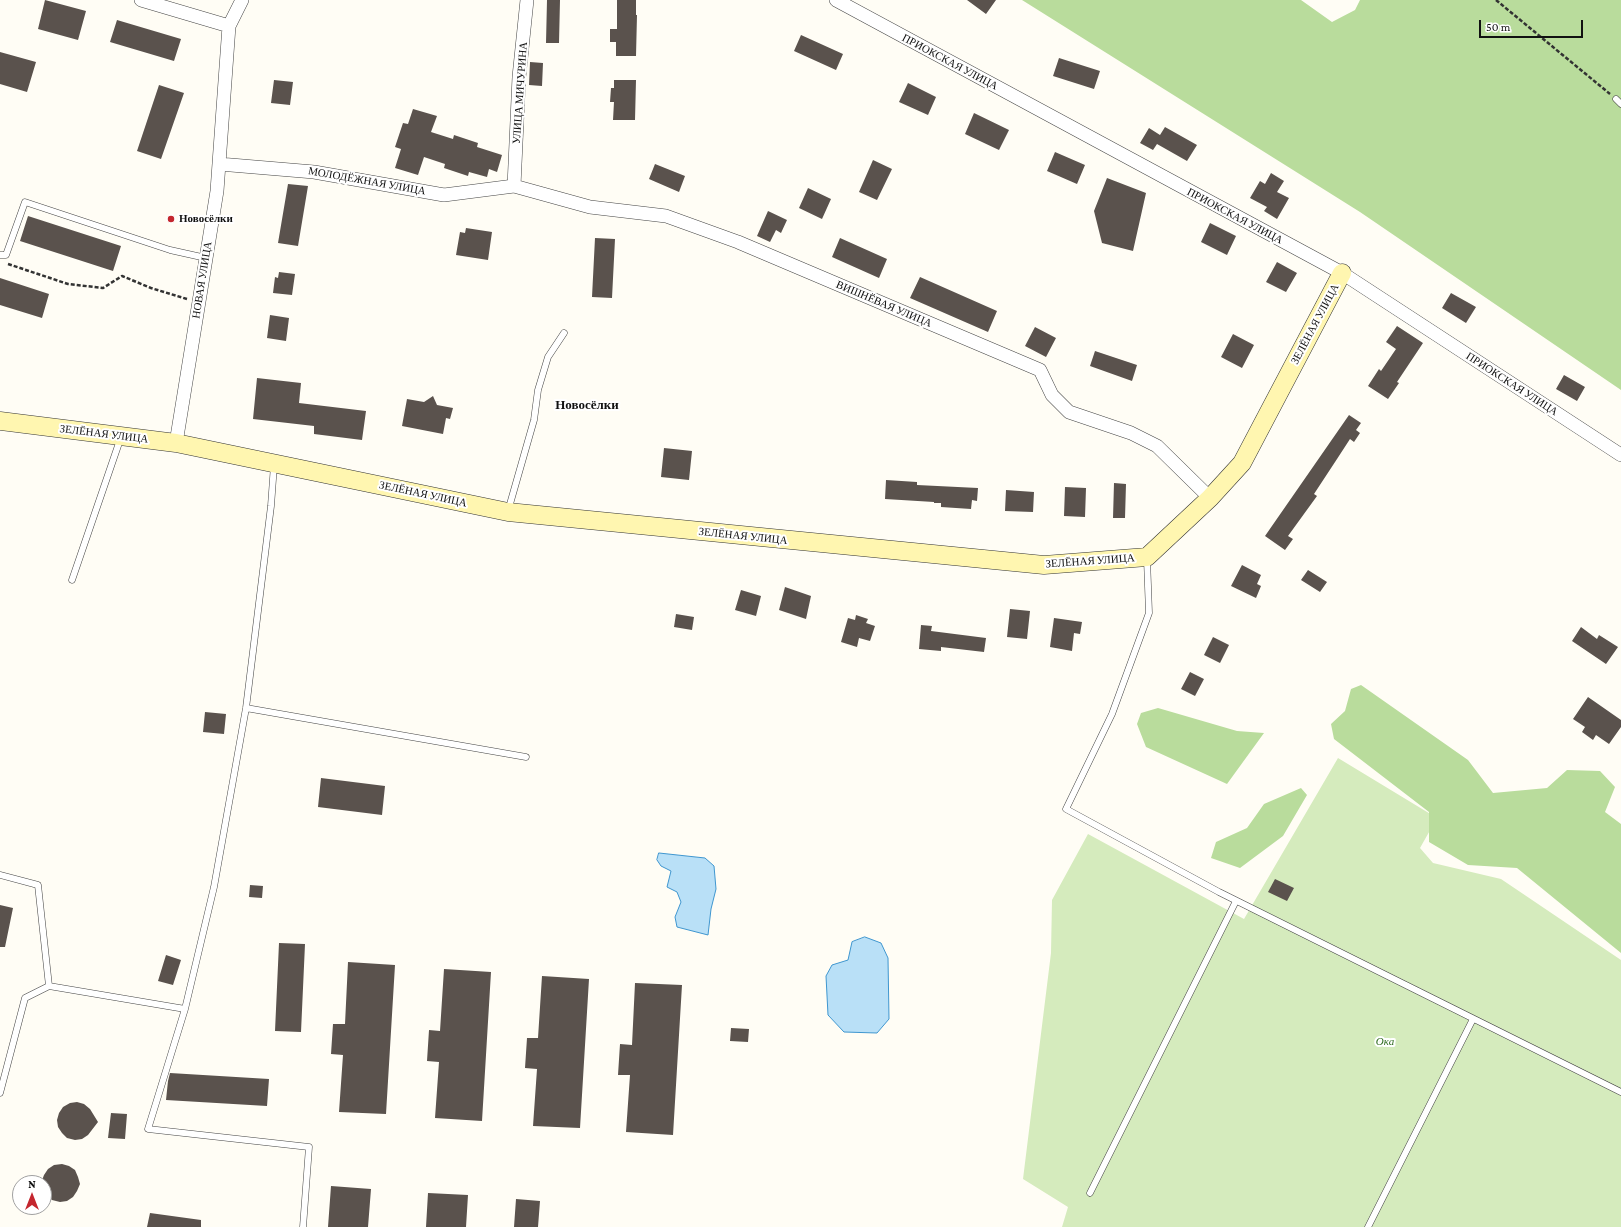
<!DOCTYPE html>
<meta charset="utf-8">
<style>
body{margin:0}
#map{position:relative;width:1621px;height:1227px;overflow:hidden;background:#fffdf5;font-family:"Crimson Pro",serif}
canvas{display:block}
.north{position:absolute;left:12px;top:1175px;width:40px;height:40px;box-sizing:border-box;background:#fff;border:1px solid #a0a0a0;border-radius:50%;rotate:0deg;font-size:11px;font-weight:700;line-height:16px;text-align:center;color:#111}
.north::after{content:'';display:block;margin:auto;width:14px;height:18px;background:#c4262e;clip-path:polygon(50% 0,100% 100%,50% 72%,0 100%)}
.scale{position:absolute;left:1479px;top:20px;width:104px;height:18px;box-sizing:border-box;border:2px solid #111;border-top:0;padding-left:5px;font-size:12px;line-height:14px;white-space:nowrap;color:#111;-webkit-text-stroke:3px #fff;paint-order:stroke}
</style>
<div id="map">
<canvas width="1621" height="1227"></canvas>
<div class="north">N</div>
<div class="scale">50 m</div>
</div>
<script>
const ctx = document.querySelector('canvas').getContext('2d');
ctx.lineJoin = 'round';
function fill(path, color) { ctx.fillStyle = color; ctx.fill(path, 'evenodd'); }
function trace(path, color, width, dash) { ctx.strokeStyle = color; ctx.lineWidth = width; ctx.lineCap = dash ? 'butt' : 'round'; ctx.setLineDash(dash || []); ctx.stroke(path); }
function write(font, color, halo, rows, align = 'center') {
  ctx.font = font + ' "Crimson Pro",serif'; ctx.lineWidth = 4; ctx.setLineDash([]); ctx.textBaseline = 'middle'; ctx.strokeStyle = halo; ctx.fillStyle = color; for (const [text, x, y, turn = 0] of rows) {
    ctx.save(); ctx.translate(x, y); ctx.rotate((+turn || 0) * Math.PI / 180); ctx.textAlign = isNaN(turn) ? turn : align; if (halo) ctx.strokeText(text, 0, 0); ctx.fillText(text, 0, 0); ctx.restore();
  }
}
fill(new Path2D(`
 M1338 758 1437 818 1420 848 1433 863 1501 879 1621 960V1227H1062L1068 1207 1023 1179 1051 953 1052 900 1088 834 1244 919Z`), '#d5ebbd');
fill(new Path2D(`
 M1022 0H1301L1332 22 1355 10 1360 0H1621V390L1360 212Z
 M1361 685 1468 760 1493 793 1547 788 1567 770 1600 771 1615 787 1605 812 1621 824V953L1517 868 1468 865 1429 842V812L1334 739 1331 724 1345 711 1351 689Z
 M1158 708 1237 731 1264 733 1227 784 1146 747 1137 724 1141 713Z
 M1301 788 1307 795 1283 836 1240 868 1211 858 1216 842 1247 828 1264 804Z`), '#b9dc9c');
const water = new Path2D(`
 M659 853 705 858 714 866 716 889 711 909 708 935 677 927 675 917 681 902 677 892 667 887 671 871 661 866 657 860Z
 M865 937 881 943 888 958 889 1019 877 1033 844 1032 828 1015 826 976 832 965 848 960 852 942Z`);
fill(water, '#b9e0f7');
trace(water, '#3f96cf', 1);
fill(new Path2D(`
 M45 0 86 11 78 40 38 29Z
 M547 0H560L559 43H546Z
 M617 0H636V15H637L636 56H616V42H610V29H617Z
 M967 0H996L986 14Z
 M117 20 181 39 174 61 110 42Z
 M801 35 843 54 836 70 794 51Z
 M0 52 36 62 27 92 0 84Z
 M1059 58 1100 71 1094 89 1053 76Z
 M530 62 543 63 542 86 529 85Z
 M274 80 293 82 290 105 271 103Z
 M614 80H636L635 120H613L614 102H610L611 88H614Z
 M908 83 936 97 928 115 899 102Z
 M159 85 184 93 161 159 137 151Z
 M413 109 437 116 431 132 453 139 454 135 478 143 477 147 502 155 497 172 489 169 487 177 469 172 468 176 444 168 445 164 424 157 418 175 395 168 401 149 395 147 403 123 408 124Z
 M974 113 1009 130 999 150 965 134Z
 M1165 127 1197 145 1187 161 1157 144 1153 150 1140 143 1149 128 1160 135Z
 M1055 152 1085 165 1077 184 1047 171Z
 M873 160 892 169 877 200 859 192Z
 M655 164 685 176 679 192 649 179Z
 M1271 173 1284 181 1277 192 1289 198 1277 219 1264 211 1267 207 1250 198 1260 181 1265 184Z
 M1107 178 1146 193 1133 251 1102 243 1094 211Z
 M288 184 308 186 298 246 278 243Z
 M808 188 831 199 822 219 799 208Z
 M768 211 787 220 781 233 776 230 770 242 757 236Z
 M28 216 121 246 113 271 20 241Z
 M1210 223 1236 236 1227 255 1201 242Z
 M466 228 492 232 488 260 456 255 460 232 465 233Z
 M595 238 615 239 612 298 592 297Z
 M840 238 887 259 879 278 832 257Z
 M1277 262 1297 273 1286 292 1266 282Z
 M279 272 295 274 292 295 273 293 275 277 278 278Z
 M920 277 997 311 988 332 910 298Z
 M0 278 49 294 42 318 0 305Z
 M1451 293 1476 307 1466 323 1442 308Z
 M270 315 289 318 286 341 267 338Z
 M1397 326 1423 343 1397 382 1399 383 1388 399 1368 386 1379 369 1381 371 1396 349 1386 342Z
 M1035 327 1056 338 1046 357 1025 346Z
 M1233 334 1254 345 1242 368 1221 357Z
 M1095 351 1137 365 1132 381 1090 366Z
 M1564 375 1585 387 1577 401 1556 389Z
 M257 378 301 383 299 403 366 411 362 440 314 434V426L253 419Z
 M433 396 437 405 453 408 450 419 446 418 443 434 402 426 407 399 424 402Z
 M1349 415 1361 423 1356 430 1360 433 1354 442 1350 439 1337 459 1314 494 1317 496 1288 536 1293 539 1285 550 1265 536Z
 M664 448 692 451 689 480 661 477Z
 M886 480 917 482V485L978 488 977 501 972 500 971 509 941 507V503H934V502L885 499Z
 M1114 483 1126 484 1125 518H1113Z
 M1065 487 1086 488 1085 517 1064 516Z
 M1006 490 1034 492 1033 512 1005 511Z
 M1242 565 1261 575 1257 584 1261 586 1256 598 1231 586Z
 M1308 570 1327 582 1320 592 1301 580Z
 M785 587 811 596 806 619 779 610Z
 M741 590 761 596 756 616 735 610Z
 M1010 609 1030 611 1027 639 1007 637Z
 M676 614 694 617 692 630 674 627Z
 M856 615 868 619 866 623 875 626 870 641 859 638 857 647 841 642 848 618 855 620Z
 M1054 618 1082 622 1080 634 1074 633 1072 651 1050 647Z
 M921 625 932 626 931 631 986 638 984 652 941 647V651L919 649Z
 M1581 627 1597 639 1599 635 1618 647 1606 664 1572 641Z
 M1213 637 1229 645 1220 663 1204 655Z
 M1190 672 1204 679 1195 696 1181 689Z
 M1588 697 1621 720V727L1609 744 1596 735 1593 740 1582 732 1585 727 1573 719Z
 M205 712 226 714 224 734 203 732Z
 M321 778 385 786 382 815 318 807Z
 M1275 879 1294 888 1287 901 1268 892Z
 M250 885 263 886 262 898 249 897Z
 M0 905 13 908 5 947H0Z
 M279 943 305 944 301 1032 275 1031Z
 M166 955 181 960 173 985 158 981Z
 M348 962 395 965 386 1114 339 1112 343 1055 331 1054 333 1024H345Z
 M444 969 491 972 482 1121 435 1118 439 1062 427 1061 429 1030 440 1031Z
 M542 976 589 979 580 1128 533 1126 537 1069 525 1068 527 1038H538Z
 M635 983 682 985 673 1135 626 1132 630 1075H618L620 1044 632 1045Z
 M731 1028 749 1029 748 1042 730 1041Z
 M170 1073 269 1079 267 1106 166 1100 168 1081Z
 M77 1102 84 1104 90 1109 98 1122 88 1135 82 1139 75 1140 67 1138 62 1133 58 1127 57 1120 59 1113 63 1107 70 1103Z
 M111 1113 127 1114 125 1139 108 1138Z
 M62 1164 69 1166 75 1170 78 1177 80 1184 77 1191 73 1197 67 1201 60 1202 52 1200 47 1195 44 1191V1183H41L44 1175 48 1169 54 1165Z
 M331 1186 371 1189 368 1227H328Z
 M428 1193 468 1195 466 1227H426Z
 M516 1199 540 1201 538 1227H514Z
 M150 1213 201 1220V1227H147Z`), '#5a524d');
const lane = new Path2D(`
 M1616 99 1621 104
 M0 255H6L25 202 170 250 206 258
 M274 465 271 506 246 708 214 887 185 1009 148 1129 309 1147 303 1227
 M508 511 534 420 538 390 548 357 564 333
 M1147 559 1149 613 1112 714 1066 809 1219 892 1621 1092
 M72 580 121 437
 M246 708 526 757
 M0 875 38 885 49 986 185 1009
 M0 1093 25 998 49 986
 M1090 1193 1236 901
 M1368 1227 1473 1019`);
const street = new Path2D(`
 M141 0 229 26
 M836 0 1342 273 1621 455
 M219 164 314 172 444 195 514 186 590 207 666 216 738 242 1040 370 1052 395 1069 412 1131 433 1157 446 1210 498
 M514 186 519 77 527 0
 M176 443 217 191 229 26 242 0`);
const secondary = new Path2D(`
 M0 421 176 443 508 512 1044 565 1147 557 1210 498 1242 463 1342 273`);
trace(lane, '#444', 7);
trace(street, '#444', 14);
trace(secondary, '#333', 19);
trace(new Path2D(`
 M1496 0 1610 94
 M8 264 68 284 103 288 122 276 151 288 187 299`), '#333', 2.5, [4, 2]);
trace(lane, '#fff', 6);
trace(street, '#fff', 13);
trace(secondary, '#fff6b0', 18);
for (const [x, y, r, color] of [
 [171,219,4,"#c4262e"]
]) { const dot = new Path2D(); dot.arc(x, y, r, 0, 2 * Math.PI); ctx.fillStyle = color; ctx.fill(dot); trace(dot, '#fff', 1.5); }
write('11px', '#111', '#fff', [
 ["ПРИОКСКАЯ УЛИЦА",950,62,28],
 ["УЛИЦА МИЧУРИНА",520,93,-86],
 ["МОЛОДЁЖНАЯ УЛИЦА",367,181,10],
 ["ПРИОКСКАЯ УЛИЦА",1235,216,28],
 ["НОВАЯ УЛИЦА",202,280,-81],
 ["ВИШНЁВАЯ УЛИЦА",884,304,23],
 ["ЗЕЛЁНАЯ УЛИЦА",1315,324,-62],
 ["ПРИОКСКАЯ УЛИЦА",1512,384,33],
 ["ЗЕЛЁНАЯ УЛИЦА",104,434,7],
 ["ЗЕЛЁНАЯ УЛИЦА",423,494,12],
 ["ЗЕЛЁНАЯ УЛИЦА",743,536,6],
 ["ЗЕЛЁНАЯ УЛИЦА",1090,561,-4]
]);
write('bold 11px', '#111', '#fff', [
 ["Новосёлки",179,219]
], 'left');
write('italic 11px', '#2f6b1f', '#fff', [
 ["Ока",1385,1042]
]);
write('bold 13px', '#111', '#fff', [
 ["Новосёлки",587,405]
]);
</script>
